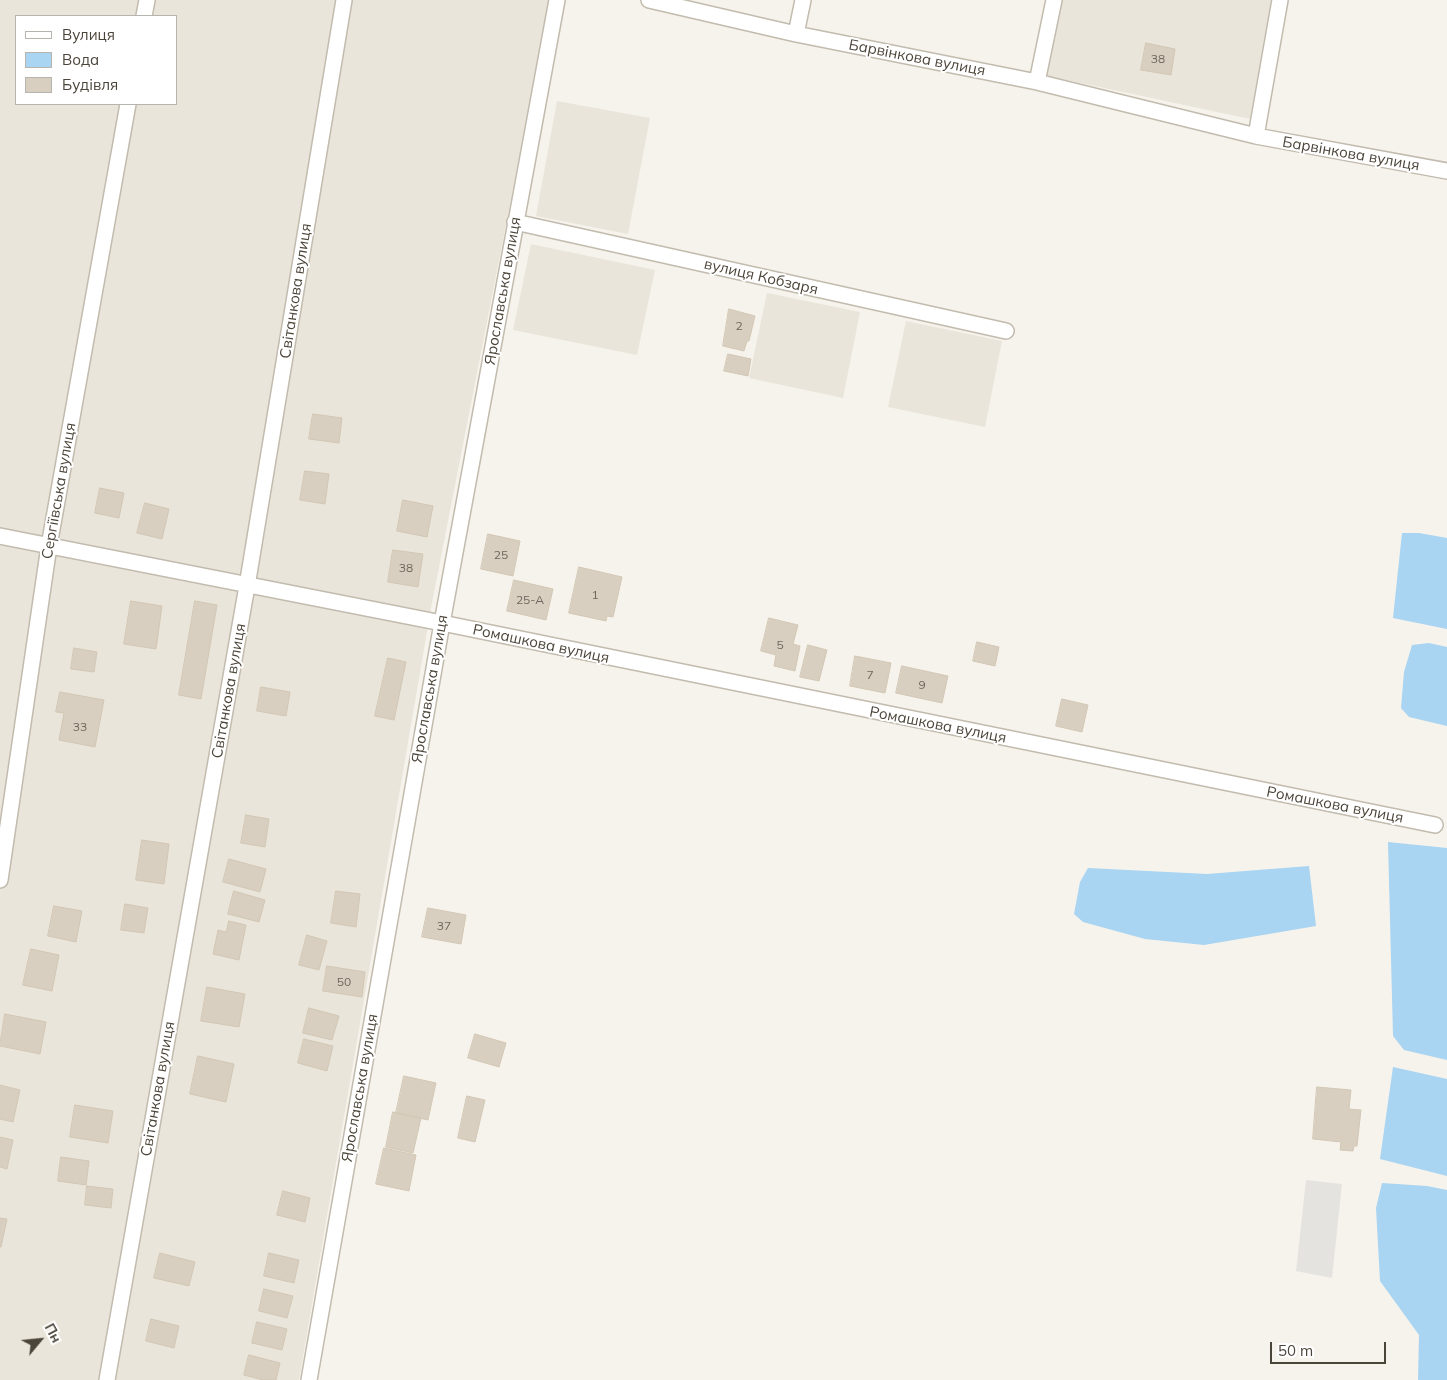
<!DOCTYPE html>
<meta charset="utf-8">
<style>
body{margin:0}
#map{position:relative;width:1447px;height:1380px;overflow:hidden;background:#f6f3ec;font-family:Mulish,sans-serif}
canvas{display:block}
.legend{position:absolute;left:15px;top:15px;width:162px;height:90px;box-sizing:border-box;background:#fff;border:1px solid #b7b4b0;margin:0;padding:6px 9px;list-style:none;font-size:15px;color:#4b4439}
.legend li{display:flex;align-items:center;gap:10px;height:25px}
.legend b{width:25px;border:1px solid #b7b4b0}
.north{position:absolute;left:15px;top:1315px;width:50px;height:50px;-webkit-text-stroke:4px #fff;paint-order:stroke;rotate:62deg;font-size:14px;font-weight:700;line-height:20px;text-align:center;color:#4b4439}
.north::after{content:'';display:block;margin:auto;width:18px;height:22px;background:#4b4439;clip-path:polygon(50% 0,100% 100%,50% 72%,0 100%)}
.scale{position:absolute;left:1270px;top:1342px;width:116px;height:22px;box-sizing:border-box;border:2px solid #4b4439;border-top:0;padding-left:6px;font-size:15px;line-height:18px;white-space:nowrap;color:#4b4439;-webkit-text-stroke:4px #fff;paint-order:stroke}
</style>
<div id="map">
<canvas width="1447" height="1380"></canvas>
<ul class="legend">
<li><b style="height:6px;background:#fff"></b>Вулиця</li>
<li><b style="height:14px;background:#a9d4f2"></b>Вода</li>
<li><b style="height:14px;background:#d8cfc1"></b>Будівля</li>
</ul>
<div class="north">Пн</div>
<div class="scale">50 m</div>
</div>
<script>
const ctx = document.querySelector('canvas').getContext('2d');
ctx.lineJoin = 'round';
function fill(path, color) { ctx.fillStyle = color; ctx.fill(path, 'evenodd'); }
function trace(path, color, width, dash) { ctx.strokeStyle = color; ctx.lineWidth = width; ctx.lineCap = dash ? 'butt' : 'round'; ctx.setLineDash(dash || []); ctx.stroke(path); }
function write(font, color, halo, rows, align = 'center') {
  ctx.font = font + ' Mulish,sans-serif'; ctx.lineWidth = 4; ctx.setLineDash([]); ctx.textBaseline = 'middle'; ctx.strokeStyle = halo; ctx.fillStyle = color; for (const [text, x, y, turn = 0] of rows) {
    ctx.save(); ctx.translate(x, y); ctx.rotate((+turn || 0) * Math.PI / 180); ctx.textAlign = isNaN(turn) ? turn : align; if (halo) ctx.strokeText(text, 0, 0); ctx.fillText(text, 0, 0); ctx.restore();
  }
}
fill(new Path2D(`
 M0 0H550L431 608 299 1380H0ZM16 16H176V104H16Z
 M1060 0H1271L1250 119 1043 75Z
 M557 101 650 118 628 234 536 216Z
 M531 244 655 270 637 355 513 330Z
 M767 293 860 312 843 398 749 378Z
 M906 321 1002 341 985 427 888 407Z`), '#eae5da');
fill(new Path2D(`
 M1306 1180 1342 1184 1332 1278 1296 1271Z`), '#e5e3e0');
fill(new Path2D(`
 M1402 533H1419L1447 538V629L1393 618Z
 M1429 643 1447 647V726L1409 717 1401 708 1404 672 1412 645Z
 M1388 842 1447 848V1060L1404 1050 1393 1036Z
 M1309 866 1316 926 1204 945 1145 939 1083 922 1074 914 1080 882 1088 868 1207 874Z
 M1393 1067 1447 1079V1176L1380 1159Z
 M1382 1183 1427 1186 1447 1190V1380H1418L1419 1335 1380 1281 1376 1208Z`), '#a9d4f2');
const building = new Path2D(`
 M1146 43 1175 49 1171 75 1141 70Z
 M729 309 755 316 749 341H747L744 351 723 346Z
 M728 354 751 359 748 376 724 371Z
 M313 414 342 418 339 443 309 439Z
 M305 471 329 474 325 504 300 500Z
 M100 488 124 493 119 518 95 513Z
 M403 500 433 506 427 537 397 531Z
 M145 503 169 509 162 539 137 533Z
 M488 534 520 541 513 576 481 569Z
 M393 550 423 554 418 587 388 582Z
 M579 567 622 577 613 617 607 616 606 621 569 613Z
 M514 580 553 589 546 620 507 611Z
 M131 601 162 606 156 649 124 644Z
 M195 601 217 605 201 699 179 695Z
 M769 618 798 625 793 644 800 646 795 671 774 666 776 655 761 651Z
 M977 642 999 647 995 666 973 661Z
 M808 645 827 650 819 681 800 677Z
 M74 648 97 652 94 672 71 669Z
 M855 656 891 663 885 693 850 686Z
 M388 658 406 662 394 720 375 716Z
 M902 666 948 676 942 703 896 693Z
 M261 687 290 692 286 716 257 711Z
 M60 692 104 700 95 747 59 740 64 713 56 712Z
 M1062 699 1088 705 1082 732 1056 726Z
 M246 815 269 819 265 847 241 843Z
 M142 840 169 844 164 884 136 880Z
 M229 859 266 869 260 892 223 882Z
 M234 891 265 900 259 922 228 914Z
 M336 891 360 894 356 927 331 923Z
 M125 904 148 908 144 933 121 930Z
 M54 906 82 911 76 942 48 936Z
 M428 908 466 915 461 944 422 937Z
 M229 921 246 925 239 960 213 954 218 930 226 932Z
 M307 935 327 941 319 970 299 965Z
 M31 949 59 955 52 991 23 985Z
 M327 966 365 972 362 997 323 991Z
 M207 987 245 994 239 1027 201 1021Z
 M309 1008 339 1016 332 1040 303 1033Z
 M5 1014 46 1022 40 1054 0 1046Z
 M475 1034 506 1043 499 1067 468 1058Z
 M304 1039 333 1046 327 1071 298 1063Z
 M198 1056 234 1064 226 1102 190 1094Z
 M404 1076 436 1083 428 1120 396 1113Z
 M0 1085 20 1090 13 1122 0 1119Z
 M1317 1087 1351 1090 1349 1109 1361 1110 1357 1146H1354L1353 1151 1340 1150 1341 1142 1313 1139Z
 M467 1096 485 1100 475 1142 458 1138Z
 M75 1105 113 1111 108 1143 70 1137Z
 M393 1112 421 1118 413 1153 386 1147Z
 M0 1137 13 1140 7 1169 0 1167Z
 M384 1148 416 1155 409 1191 376 1184Z
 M61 1157 89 1161 86 1185 58 1181Z
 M87 1186 113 1189 111 1208 85 1205Z
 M283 1191 310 1198 305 1222 277 1215Z
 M0 1218 7 1219 1 1247H0Z
 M160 1253 195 1262 189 1286 154 1278Z
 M269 1253 299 1260 294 1283 264 1276Z
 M264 1289 293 1296 287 1318 259 1311Z
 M151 1319 179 1326 174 1348 146 1341Z
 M257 1322 287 1329 282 1350 252 1343Z
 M249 1355 280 1363 276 1380H263L244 1375Z`);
fill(building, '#d8cfc1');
trace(building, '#d3c7b4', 1);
const minor = new Path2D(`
 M649 0 796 34 1037 82 1256 136 1447 171
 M144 16 147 0
 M796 34 803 0
 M1037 82 1054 0
 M1256 136 1280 0
 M515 222 1006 331
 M0 536 442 623 1435 825
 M0 880 49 546 128 104
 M107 1380 247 586 344 0
 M309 1380 442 623 557 0`);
trace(minor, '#c2bbae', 18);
trace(minor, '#fff', 15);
write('12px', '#6e675b', null, [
 ["38",1158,59],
 ["2",739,326],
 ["25",501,555],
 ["38",406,568],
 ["1",595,595],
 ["25-А",530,600],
 ["5",780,645],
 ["7",870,675],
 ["9",922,685],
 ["33",80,727],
 ["37",444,926],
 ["50",344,982]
]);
write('15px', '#4b4439', '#fff', [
 ["Барвінкова вулиця",917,58,11],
 ["Барвінкова вулиця",1351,154,10],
 ["вулиця Кобзаря",761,277,13],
 ["Світанкова вулиця",296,291,-81],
 ["Ярославська вулиця",503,291,-80],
 ["Сергіївська вулиця",59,491,-80],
 ["Ромашкова вулиця",541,644,12],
 ["Ярославська вулиця",430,689,-80],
 ["Світанкова вулиця",229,691,-80],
 ["Ромашкова вулиця",938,725,11],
 ["Ромашкова вулиця",1335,805,11],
 ["Ярославська вулиця",360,1088,-80],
 ["Світанкова вулиця",158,1089,-80]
]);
</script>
